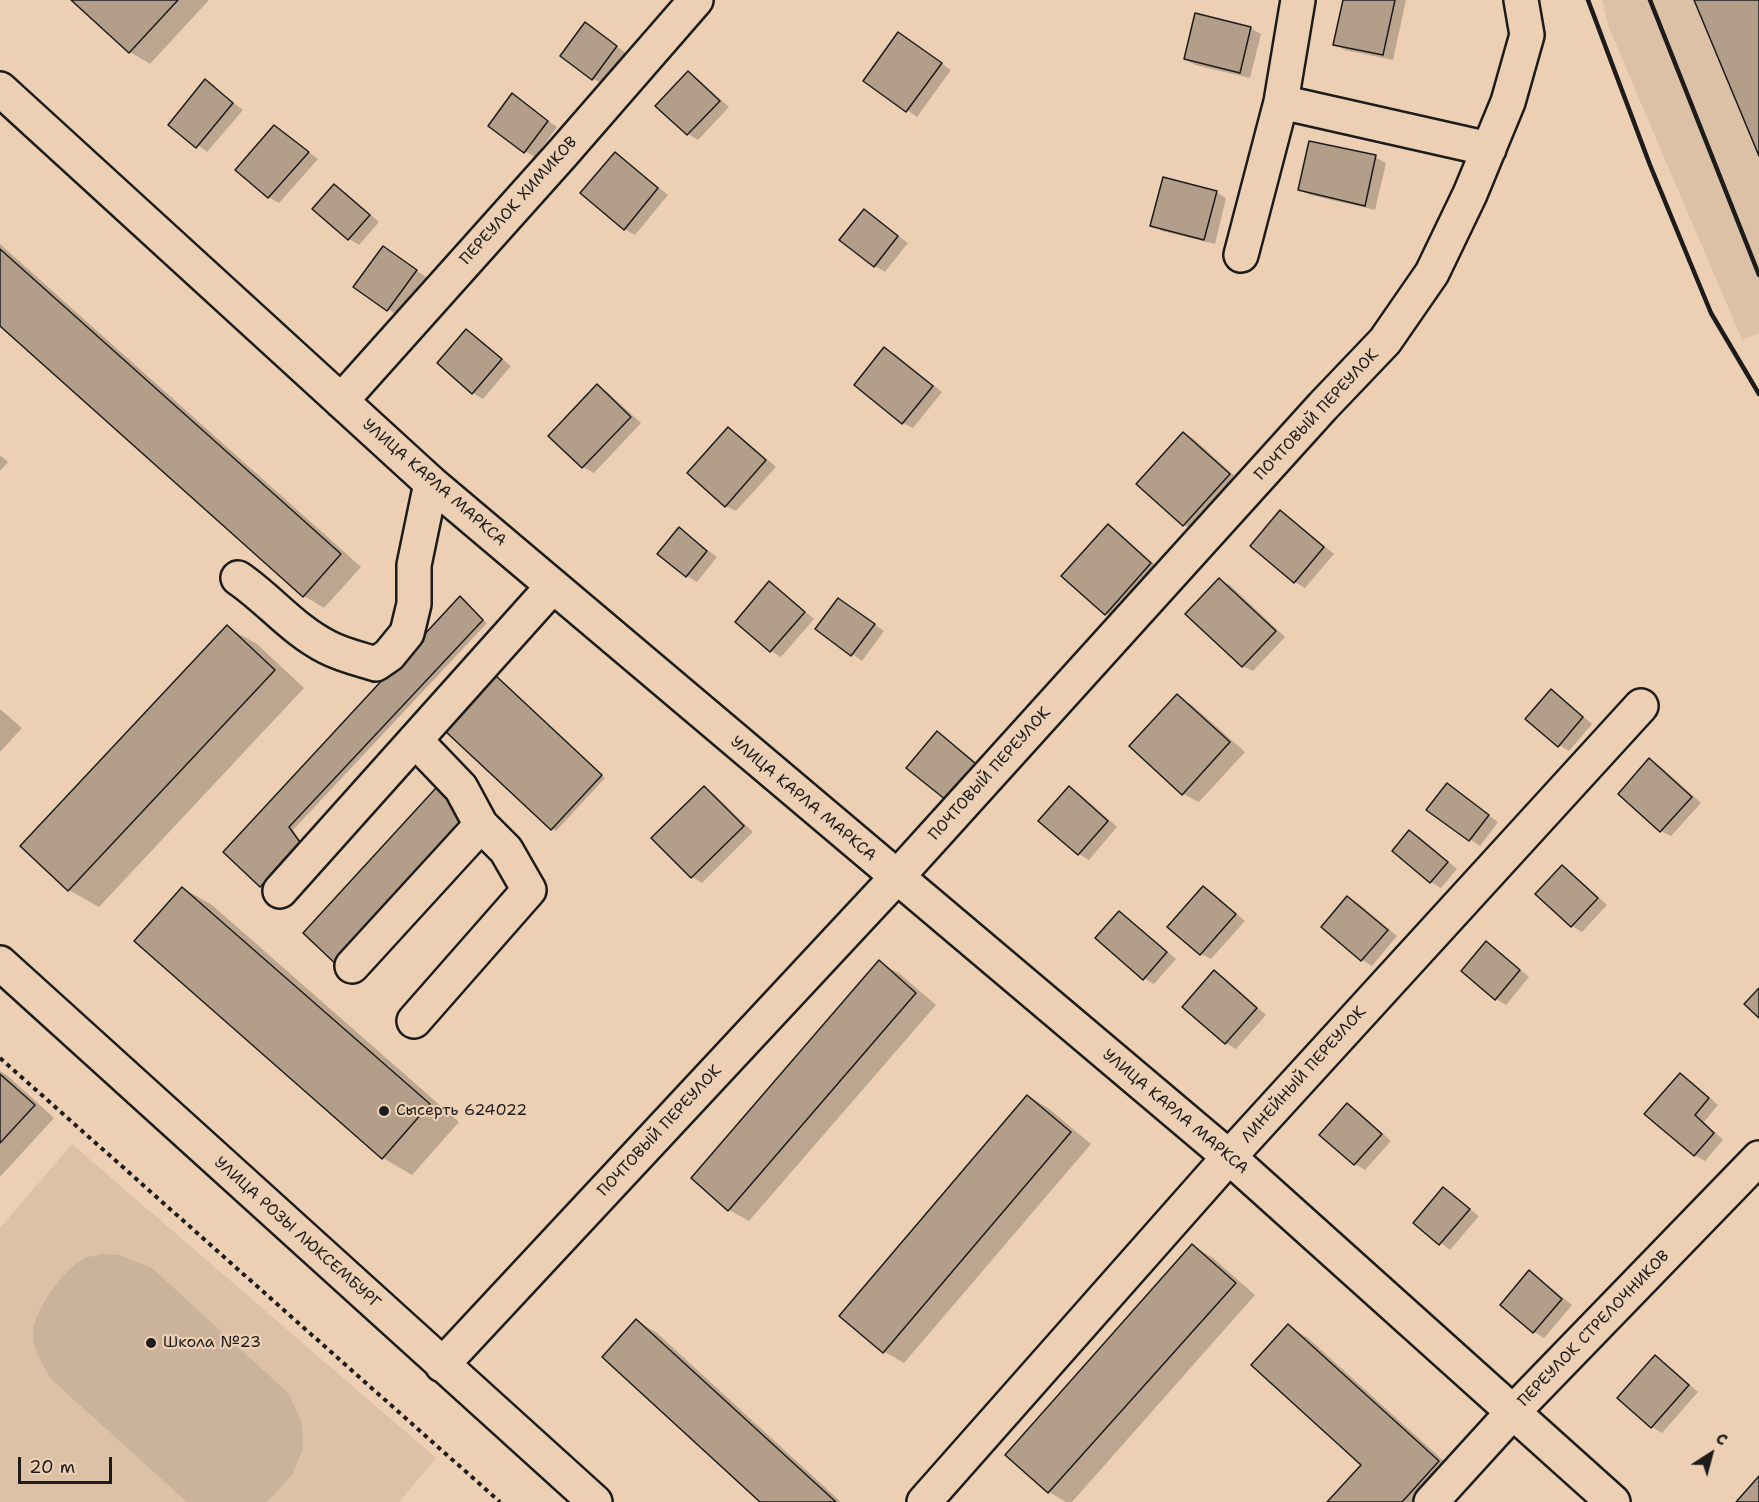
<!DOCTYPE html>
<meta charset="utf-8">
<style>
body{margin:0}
#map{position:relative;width:1759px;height:1502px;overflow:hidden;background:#edd0b4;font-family:"Shantell Sans",sans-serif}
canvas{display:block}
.north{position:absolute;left:1681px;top:1424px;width:60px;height:60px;-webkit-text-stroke:4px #edd0b4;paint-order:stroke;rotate:36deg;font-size:16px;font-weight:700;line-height:24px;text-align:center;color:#1c1c1c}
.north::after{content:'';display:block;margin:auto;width:21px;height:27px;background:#1c1c1c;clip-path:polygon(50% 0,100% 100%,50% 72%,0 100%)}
.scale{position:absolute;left:18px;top:1457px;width:94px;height:27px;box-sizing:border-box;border:3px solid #1c1c1c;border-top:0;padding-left:8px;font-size:18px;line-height:21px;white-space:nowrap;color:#1c1c1c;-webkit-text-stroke:4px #edd0b4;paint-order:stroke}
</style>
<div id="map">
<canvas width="1759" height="1502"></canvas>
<div class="north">С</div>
<div class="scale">20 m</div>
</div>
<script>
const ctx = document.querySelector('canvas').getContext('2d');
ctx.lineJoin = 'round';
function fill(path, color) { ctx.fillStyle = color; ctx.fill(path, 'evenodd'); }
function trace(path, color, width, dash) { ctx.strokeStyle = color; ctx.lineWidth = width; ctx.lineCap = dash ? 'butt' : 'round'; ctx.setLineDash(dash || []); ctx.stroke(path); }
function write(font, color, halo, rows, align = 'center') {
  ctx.font = font + ' "Shantell Sans",sans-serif'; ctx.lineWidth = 4.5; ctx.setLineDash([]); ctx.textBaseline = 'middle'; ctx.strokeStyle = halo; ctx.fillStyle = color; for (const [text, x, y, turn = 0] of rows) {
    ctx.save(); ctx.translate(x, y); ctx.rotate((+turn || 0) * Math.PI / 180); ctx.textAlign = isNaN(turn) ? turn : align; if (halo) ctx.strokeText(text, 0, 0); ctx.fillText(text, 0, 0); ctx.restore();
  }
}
fill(new Path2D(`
 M1602 0H1759V333L1742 340 1609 28Z
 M72 1144 436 1458 399 1502H0V1228Z`), '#dcc1a7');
fill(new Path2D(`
 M103 1254 119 1255 152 1268 288 1393 302 1423 303 1449 292 1475 271 1498 266 1502H187L51 1379C44 1367 31 1346 33 1332 35 1308 64 1269 85 1258 90 1256 98 1256 103 1254Z`), '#cbb29b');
fill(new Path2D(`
 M73 0H209L150 64 130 52Z
 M1345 0H1406L1393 60 1345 50 1335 44Z
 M585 24 626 53 603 84 592 78Z
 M1250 28 1261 34 1250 78 1195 65 1185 59Z
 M899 34 951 70 917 117 865 80Z
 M688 73 698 79 729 107 698 140 688 134 657 106Z
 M205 81 243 110 207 152 170 124Z
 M513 95 557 127 535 157 525 151Z
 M274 126 318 159 279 203 268 197Z
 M615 154 625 160 668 195 635 235 624 229Z
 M1375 157 1386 163 1375 210 1310 195 1300 189Z
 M335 186 345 192 379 222 359 245 349 239 315 209Z
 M1216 192 1226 198 1215 244 1162 231 1152 225Z
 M864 211 908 243 885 272 875 266Z
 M0 244 361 567 324 608 304 596 0 324Z
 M384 248 426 277 398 316 355 286Z
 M467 331 477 337 511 366 483 399 473 393 439 363Z
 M885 349 895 354 942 392 913 428 903 423Z
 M597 386 607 392 641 423 594 473 583 467 550 436Z
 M729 429 739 435 776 467 736 511 726 506 690 473Z
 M1184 433 1194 439 1239 480 1194 531 1184 525Z
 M0 455 8 462 0 471Z
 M1281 512 1291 518 1334 554 1305 588 1295 582 1252 546Z
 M1108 526 1118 532 1160 569 1116 619 1105 613Z
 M679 529 717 557 697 582 687 576Z
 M1220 580 1230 585 1285 637 1253 671 1243 666Z
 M769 583 779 589 814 619 781 657 771 651 737 621Z
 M460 598 487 623 293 830 305 848 265 888 260 886 225 852Z
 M849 606 884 631 862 661 817 629Z
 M227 627 257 644 304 688 99 907 69 890 22 846Z
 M499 680 605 778 556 831 552 828Z
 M1551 691 1561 697 1592 724 1569 751 1559 745Z
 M1177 696 1192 705 1245 752 1199 802 1183 794Z
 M0 709 22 728 0 752Z
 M937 733 947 739 986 770 957 805Z
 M1650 760 1660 766 1701 803 1671 836 1661 831Z
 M1447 785 1498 822 1480 846 1428 810Z
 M704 788 714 794 753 832 702 883 692 877 654 838Z
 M1069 788 1080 794 1117 827 1089 860 1079 854Z
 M1410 832 1420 837 1457 869 1441 888 1431 882 1394 851Z
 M1562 867 1572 873 1607 905 1582 932 1572 926 1537 894Z
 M1203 887 1213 893 1245 921 1211 959 1201 954Z
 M183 888 212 905 459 1122 412 1175 383 1158 136 941Z
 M1347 897 1358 903 1397 936 1372 966 1362 960Z
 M1119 913 1129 919 1176 959 1154 984 1144 978Z
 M1486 943 1496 949 1529 977 1506 1005 1496 999Z
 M879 962 900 974 936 1005 749 1221 729 1210Z
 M1215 972 1225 978 1266 1015 1236 1049 1226 1043Z
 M0 1071 8 1076 54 1118 0 1177Z
 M1680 1075 1691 1081 1718 1105 1704 1122 1723 1140 1705 1161 1694 1155Z
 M1028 1096 1048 1108 1091 1144 904 1363 883 1351Z
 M1348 1105 1358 1111 1391 1141 1365 1170 1355 1164Z
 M1443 1189 1479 1216 1450 1250 1415 1223Z
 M1193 1246 1213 1258 1255 1295 1072 1502H1066L1049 1492 1007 1455Z
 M1529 1272 1539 1278 1572 1305 1544 1338 1534 1332 1502 1305Z
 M637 1321 657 1333 841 1502H762Z
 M1288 1326 1308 1338 1458 1474 1433 1502H1329L1363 1464Z
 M1655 1357 1665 1363 1698 1392 1662 1433 1652 1427 1619 1398Z`), '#0003');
const building = new Path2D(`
 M71 0H178L129 53Z
 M1343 0H1395L1383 55 1333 45Z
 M1694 0H1759V156Z
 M1195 13 1251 27 1240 73 1184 59Z
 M585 22 617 46 592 80 560 56Z
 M898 32 942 63 906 112 863 81Z
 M688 71 720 101 687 135 655 106Z
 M205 79 233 103 196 148 168 125Z
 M512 93 548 121 524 153 488 126Z
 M274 125 309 152 268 198 235 170Z
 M1309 141 1376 155 1365 206 1298 190Z
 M615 152 658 188 624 230 580 193Z
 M1163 177 1217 191 1204 240 1150 226Z
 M334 184 370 215 348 240 312 209Z
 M864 209 898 236 874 267 839 240Z
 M383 246 417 270 387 311 353 287Z
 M0 249 341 554 303 597 0 326Z
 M466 329 502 359 472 394 437 363Z
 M884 347 933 386 902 424 854 385Z
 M597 384 631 417 582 468 548 436Z
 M728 427 766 460 725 507 687 473Z
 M1183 432 1230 474 1183 526 1136 484Z
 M1280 510 1324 547 1294 583 1250 546Z
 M1108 524 1151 563 1105 615 1061 576Z
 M679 527 707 551 686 577 657 554Z
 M1219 578 1276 631 1242 667 1185 614Z
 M769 581 805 612 770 652 735 622Z
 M460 596 483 620 289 827 302 845 260 887 223 852Z
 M838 598 875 624 851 656 815 629Z
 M227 625 275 670 68 891 20 846Z
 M495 675 602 775 551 830 444 730Z
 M1551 689 1583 717 1558 747 1525 719Z
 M1177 694 1230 742 1182 795 1129 746Z
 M937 731 976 764 946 800 906 768Z
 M1649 758 1692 797 1660 832 1618 794Z
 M1447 783 1489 815 1469 841 1426 810Z
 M704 786 744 826 691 878 651 838Z
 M1069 786 1108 821 1078 855 1038 821Z
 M436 788 468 820 340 968 303 933Z
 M1409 830 1448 862 1430 883 1392 851Z
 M1562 865 1598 898 1571 927 1535 894Z
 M1203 886 1236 914 1200 955 1167 927Z
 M182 887 430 1104 382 1159 134 941Z
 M1347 896 1388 930 1361 961 1321 927Z
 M1119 911 1167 952 1143 980 1095 938Z
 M1486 941 1520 970 1495 1000 1461 971Z
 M879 960 916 993 728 1211 691 1178Z
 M1214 970 1257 1008 1225 1044 1182 1007Z
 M1759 988V1018L1744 1004Z
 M1680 1073 1709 1098 1695 1115 1714 1133 1694 1156 1644 1114Z
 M0 1074 35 1105 0 1143Z
 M1027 1095 1071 1132 883 1353 839 1316Z
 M1347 1103 1382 1134 1354 1165 1319 1135Z
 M1443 1187 1470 1209 1439 1245 1413 1223Z
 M1192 1244 1236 1283 1048 1493 1005 1455Z
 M1529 1270 1562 1299 1533 1333 1500 1305Z
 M636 1319 836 1502H760L602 1357Z
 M1288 1324 1439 1461 1402 1502H1327L1361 1465 1251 1365Z
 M1655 1355 1689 1385 1651 1428 1617 1398Z
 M1759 1476V1502H1736Z`);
fill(building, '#b39e8a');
trace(building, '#1c1c1c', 1.5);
const minor = new Path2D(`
 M0 89 431 483 1229 1157 1613 1502
 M1281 102 1489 149
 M1241 255 1281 102 1298 0
 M341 401 562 154 696 0
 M238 578C269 599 293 630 327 647 342 655 360 659 376 664L389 655 407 633 414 604V565L431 483
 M280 891 553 586
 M0 963 595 1502
 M352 966 481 825 461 788 415 740
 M414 1021 529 890 506 850 481 825
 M442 1365 896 878 1323 406 1385 341 1432 273 1470 194 1508 102 1527 35 1521 0
 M924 1502 1229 1157 1641 706
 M1431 1502 1512 1413 1759 1158`);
trace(minor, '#1c1c1c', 38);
trace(new Path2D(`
 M0 1058 500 1502`), '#1c1c1c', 4, [4.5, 4.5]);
trace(minor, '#edd0b4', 33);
trace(new Path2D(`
 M1588 0 1650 165 1711 313 1759 394
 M1650 0 1759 275`), '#1c1c1c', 4.5);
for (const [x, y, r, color] of [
 [384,1111,6,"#1c1c1c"],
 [151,1343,6,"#1c1c1c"]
]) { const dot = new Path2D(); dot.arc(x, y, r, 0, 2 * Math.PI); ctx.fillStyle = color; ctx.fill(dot); trace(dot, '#edd0b4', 2); }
write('16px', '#1c1c1c', '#edd0b4', [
 ["ПЕРЕУЛОК ХИМИКОВ",519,201,-48],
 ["ПОЧТОВЫЙ ПЕРЕУЛОК",1317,415,-47],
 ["УЛИЦА КАРЛА МАРКСА",434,483,41],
 ["ПОЧТОВЫЙ ПЕРЕУЛОК",990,774,-48],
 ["УЛИЦА КАРЛА МАРКСА",803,799,40],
 ["ЛИНЕЙНЫЙ ПЕРЕУЛОК",1304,1075,-48],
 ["УЛИЦА КАРЛА МАРКСА",1175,1112,40],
 ["ПОЧТОВЫЙ ПЕРЕУЛОК",660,1131,-47],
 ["УЛИЦА РОЗЫ ЛЮКСЕМБУРГ",297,1233,42],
 ["ПЕРЕУЛОК СТРЕЛОЧНИКОВ",1594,1329,-46]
]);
write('16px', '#1c1c1c', '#edd0b4', [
 ["Сысерть 624022",396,1111],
 ["Школа №23",163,1343]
], 'left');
</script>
